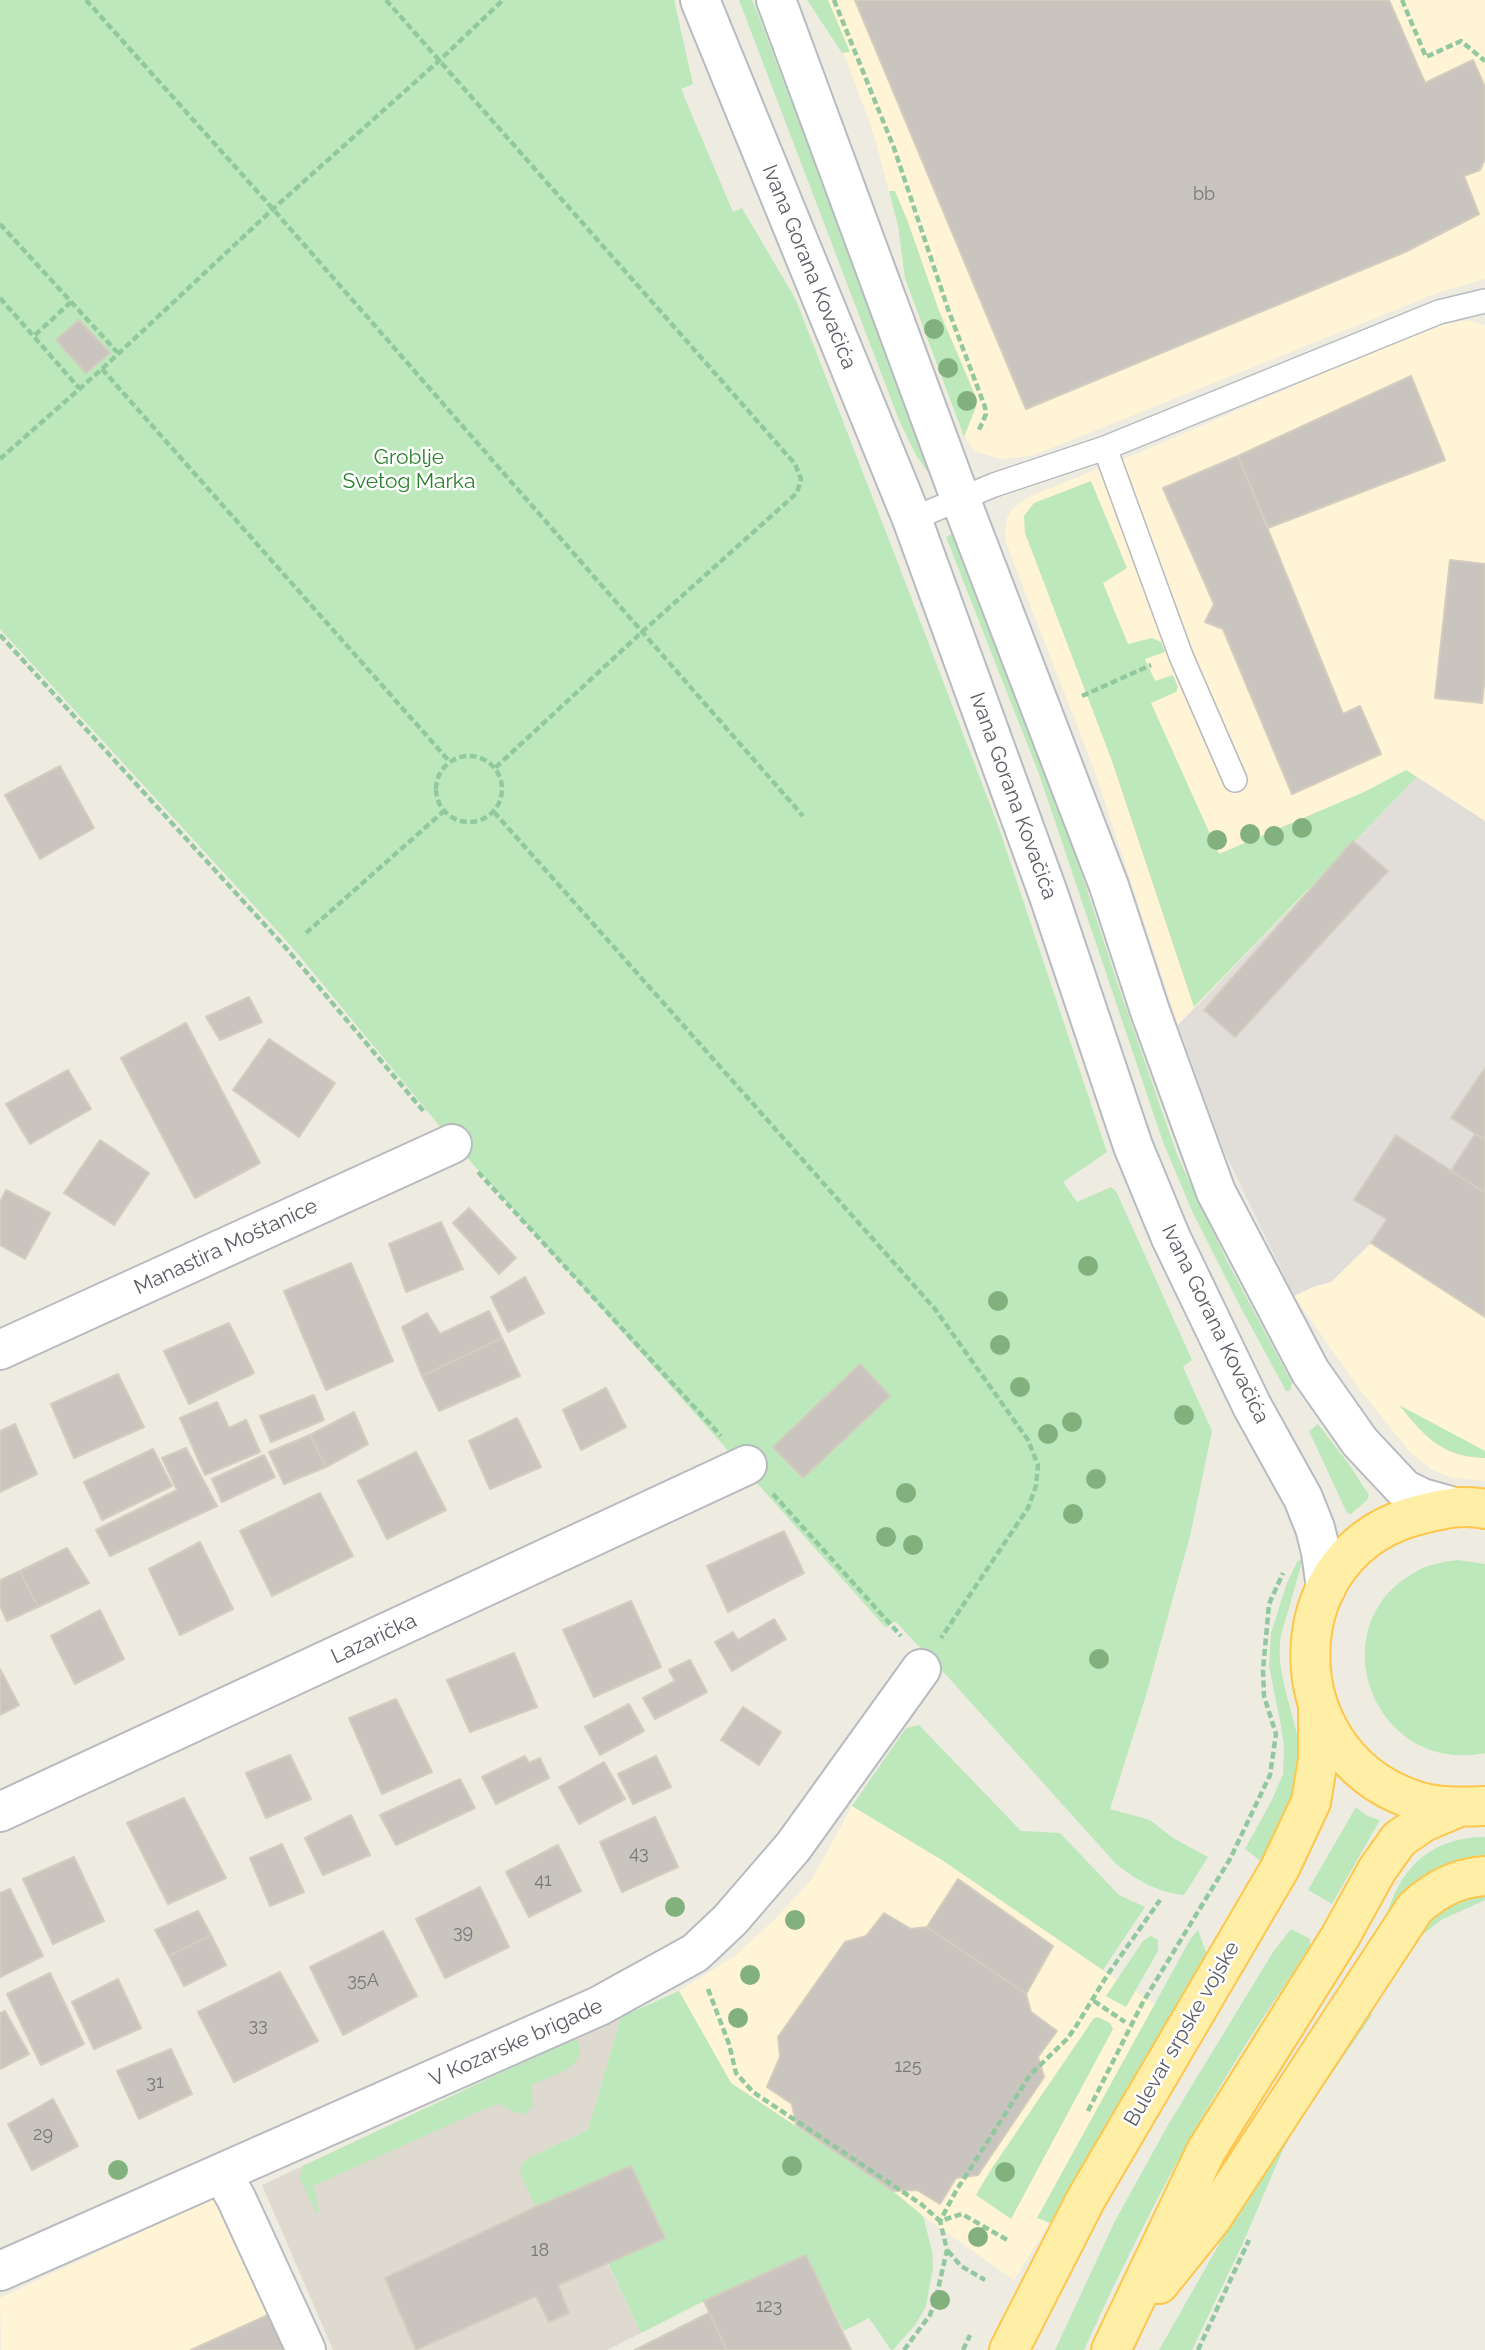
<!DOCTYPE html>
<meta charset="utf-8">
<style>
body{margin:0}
canvas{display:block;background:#eeebe1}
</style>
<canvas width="1485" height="2350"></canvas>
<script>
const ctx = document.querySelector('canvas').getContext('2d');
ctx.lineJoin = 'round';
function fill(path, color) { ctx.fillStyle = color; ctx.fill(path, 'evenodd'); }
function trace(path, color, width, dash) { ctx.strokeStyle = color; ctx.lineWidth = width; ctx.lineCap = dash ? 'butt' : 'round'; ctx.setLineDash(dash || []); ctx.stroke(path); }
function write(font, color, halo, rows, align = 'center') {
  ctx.font = font + ' Raleway,sans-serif'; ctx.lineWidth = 5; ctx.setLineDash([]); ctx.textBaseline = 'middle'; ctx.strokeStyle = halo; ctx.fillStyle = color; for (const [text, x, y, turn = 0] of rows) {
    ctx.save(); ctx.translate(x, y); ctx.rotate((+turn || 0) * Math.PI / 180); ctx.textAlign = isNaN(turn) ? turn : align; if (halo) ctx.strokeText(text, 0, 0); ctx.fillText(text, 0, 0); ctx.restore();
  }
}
fill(new Path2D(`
 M807 0H1485V279L1440 292 1032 456 1001 459 974 451 962 433 905 281 898 226 874 135 846 59Z
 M1467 320 1485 325V821L1417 777 1178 1025 1094 769 1006 543 1005 531 1007 518 1012 509 1028 497 1143 451 1431 327Z
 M1396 1135 1485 1193V1481L1452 1478 1431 1469 1410 1452 1358 1387 1294 1296 1313 1287 1331 1282 1371 1243 1386 1220 1354 1200Z
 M852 1806 942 1860 1108 1974 1177 2018 1014 2280 923 2216 893 2191 731 2083 679 1991 736 1955 776 1918 812 1879Z
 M220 2195 292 2350H1L0 2298Z`), '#fff4d5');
fill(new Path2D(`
 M1417 777 1485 821V1193L1396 1135 1354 1200 1387 1219 1371 1243 1331 1282 1313 1287 1294 1296 1224 1151 1178 1025Z`), '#e1ded9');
fill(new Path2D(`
 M621 2017 588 2130 530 2157 536 2207 631 2166 665 2238 608 2264 641 2333 607 2350H333L262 2185Z`), '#dedad0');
fill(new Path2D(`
 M0 0H674L693 84 681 89 733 212 742 208 796 300 901 571 999 828 1107 1152 1063 1182 1077 1202 1111 1187 1116 1191 1192 1360 1183 1367 1212 1431 1190 1536 1147 1692 1110 1809 1150 1820 1173 1838 1208 1857 1184 1895C1156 1892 1137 1880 1116 1864L948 1677 895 1621 886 1628 447 1135 293 948 0 629Z
 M739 0H752L756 9 932 471H927L916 455 899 420Z
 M807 0H828L850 52 842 53Z
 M889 191H895L908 222 938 308 975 395 976 407 964 437 905 279 898 226Z
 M1091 481 1127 568 1103 583 1128 644 1152 638 1161 642 1165 652 1145 659 1155 681 1173 675 1178 687 1176 692 1151 703 1219 854 1364 792 1406 770 1417 777 1194 1007 1112 761 1025 533 1024 516 1034 503Z
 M954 533 1058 801 1118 985 1178 1157 1227 1261 1292 1383 1290 1391H1286L1241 1308 1192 1211 1163 1142 1039 774 946 537Z
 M1399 1405 1485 1451V1458C1442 1457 1425 1437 1399 1405Z
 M1318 1424 1348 1463 1369 1495 1367 1500 1351 1514 1347 1513 1309 1431Z
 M1303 1558C1298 1577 1292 1596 1287 1615 1285 1623 1281 1632 1280 1641 1277 1678 1294 1711 1299 1746 1305 1786 1280 1828 1262 1862L1245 1849 1272 1800 1283 1774 1284 1747 1281 1726 1269 1666 1271 1633 1287 1583 1297 1562Z
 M1458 1560 1485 1564V1753C1374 1776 1316 1625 1417 1571 1429 1564 1444 1562 1458 1560Z
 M919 1725 1021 1831 1060 1833 1119 1895 1145 1907 1103 1970 942 1860 852 1806 906 1728Z
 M1356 1807 1367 1816 1380 1820 1332 1904 1308 1890Z
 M1485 1837V1859L1388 1912C1402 1864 1435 1837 1485 1837Z
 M1485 1892V1900L1441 1920 1417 1939C1430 1916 1459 1898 1485 1892Z
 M1291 1929 1310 1939V1945C1286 1985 1259 2022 1235 2062 1178 2154 1129 2251 1084 2350H1055L1115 2221 1168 2125 1273 1952Z
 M1198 1930 1206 1952V1963L1128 2098 1050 2223 1037 2218 1191 1938Z
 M1151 1936 1158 1940V1951L1126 2007 1106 1996 1143 1941Z
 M679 1991 731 2083 893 2191 923 2216 932 2251 933 2268 926 2306 916 2324 893 2350H891L869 2318 844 2331 806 2255 704 2301 641 2333 608 2263 665 2238 631 2166 536 2207 520 2173 523 2163 530 2157 588 2130 621 2017Z
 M1365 2010 1372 2015 1296 2126 1282 2152 1242 2245 1192 2350H1159L1276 2144Z
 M1098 2017 1110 2023 1113 2029 1011 2219 976 2195 992 2168 1094 2018Z
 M573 2039 578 2041C589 2069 550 2076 531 2085L533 2105 527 2113H517L499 2104 482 2110 313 2186 319 2211 316 2212 300 2178 303 2166Z`), '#bce8bb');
const building = new Path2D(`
 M855 0H1389L1425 83 1473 60 1485 87V159L1480 170 1464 176 1479 214 1405 252 1026 409Z
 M79 320 110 353 86 373 56 340Z
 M1411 376 1445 460 1268 528 1238 456Z
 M1238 456 1343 714 1360 706 1381 754 1292 794 1223 629 1205 622 1214 604 1163 488Z
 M1450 560 1485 564V676L1482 703 1435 698Z
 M60 766 94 828 40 859 5 795Z
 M1353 841 1388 871 1235 1037 1204 1010Z
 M249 997 262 1022 220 1040 206 1017Z
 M186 1023 260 1163 195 1198 121 1058Z
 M269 1039 335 1083 299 1137 233 1090Z
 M1485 1068V1140L1451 1118Z
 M68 1070 91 1109 30 1144 6 1104Z
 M1475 1134 1485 1140V1193L1451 1171Z
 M1396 1135 1485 1193V1317L1371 1243 1387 1219 1354 1200Z
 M100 1140 149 1173 114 1225 64 1193Z
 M6 1190 50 1213 25 1259 0 1245V1202Z
 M469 1208 516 1258 499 1274 453 1223Z
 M441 1222 463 1269 406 1292 389 1244Z
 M351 1263 393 1361 326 1390 284 1291Z
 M525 1277 544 1313 508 1332 491 1297Z
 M489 1311 502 1338 422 1376 402 1327 427 1313 440 1334Z
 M229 1323 254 1373 189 1404 164 1351Z
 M502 1338 520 1376 439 1411 422 1376Z
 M860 1364 890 1396 803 1478 773 1447Z
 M118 1374 144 1427 74 1458 51 1404Z
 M606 1388 626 1427 581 1450 563 1410Z
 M314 1395 324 1420 271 1442 260 1416Z
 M217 1402 229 1428 246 1420 260 1452 205 1475 180 1418Z
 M354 1412 368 1444 326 1467 310 1435Z
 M517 1418 541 1467 490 1489 469 1441Z
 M15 1424 37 1474 0 1492V1431Z
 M310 1435 326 1467 284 1484 269 1452Z
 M186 1448 217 1506 110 1556 96 1530 177 1490 162 1458Z
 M153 1449 172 1486 102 1520 84 1482Z
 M416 1452 446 1510 387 1539 358 1481Z
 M264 1455 275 1477 222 1502 212 1479Z
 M320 1493 353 1556 272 1596 240 1531Z
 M784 1531 804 1573 728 1612 707 1566Z
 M200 1542 233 1609 180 1635 149 1569Z
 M67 1548 89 1583 38 1607 20 1571Z
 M20 1571 38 1607 7 1621 0 1606V1580Z
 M631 1601 661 1667 594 1697 563 1630Z
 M100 1610 124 1659 75 1684 51 1636Z
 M774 1619 786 1639 732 1671 715 1642 733 1632 738 1640Z
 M514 1653 537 1707 470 1732 447 1680Z
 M690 1660 707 1692 655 1719 643 1698 675 1681 669 1670Z
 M0 1669 19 1705 0 1715Z
 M396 1699 432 1772 382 1794 349 1718Z
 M629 1704 644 1731 600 1755 585 1727Z
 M743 1707 781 1732 759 1765 721 1740Z
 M290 1755 311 1799 266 1818 246 1773Z
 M525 1756 529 1763 540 1758 549 1778 496 1804 482 1777Z
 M656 1756 671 1787 633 1804 618 1774Z
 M604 1762 625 1799 579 1824 559 1787Z
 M460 1779 475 1808 396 1845 380 1815Z
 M184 1798 226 1878 168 1904 127 1823Z
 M351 1815 370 1855 323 1875 305 1838Z
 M655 1817 678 1867 622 1892 600 1842Z
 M282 1844 304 1892 270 1906 250 1858Z
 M558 1845 581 1891 529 1917 506 1872Z
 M74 1857 104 1921 53 1944 23 1879Z
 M958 1879 1053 1946 1026 1994 927 1927Z
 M480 1887 509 1947 445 1978 416 1919Z
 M10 1889 43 1956 0 1977V1893Z
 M198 1911 211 1935 169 1956 155 1930Z
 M884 1913 911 1929 927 1927 1026 1994 1031 2012 1057 2031 1038 2057 1044 2077 978 2175 956 2178 940 2204 917 2190 893 2191 796 2125 792 2104 767 2087 780 2057 778 2037 845 1942 866 1936Z
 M383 1931 417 1996 343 2035 310 1967Z
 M211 1935 226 1965 184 1986 169 1956Z
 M280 1972 318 2041 234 2082 198 2012Z
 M50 1973 84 2044 41 2065 7 1994Z
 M118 1979 141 2028 94 2049 72 2002Z
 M5 2011 29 2054 0 2069V2013Z
 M171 2049 192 2094 139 2119 117 2071Z
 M53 2099 78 2146 32 2170 8 2124Z
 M631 2166 665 2238 558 2285 569 2313 549 2322 536 2296 416 2350 385 2278 536 2207Z
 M806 2255 851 2350H727L704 2301Z
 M709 2313 727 2350H635Z
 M268 2315 285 2350H191Z`);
fill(building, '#c9c5be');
trace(building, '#d3ccbf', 2);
const lane = new Path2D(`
 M1105 448 1181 656 1235 780
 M912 519 994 485 1105 448 1439 312 1485 301`);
const street = new Path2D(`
 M0 1350 452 1144
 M0 1812 747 1465
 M222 2173 236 2198 306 2350
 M0 2271 599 2006 695 1953 730 1920 793 1847 921 1669`);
const secondary = new Path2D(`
 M700 0 912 519 1049 896 1133 1146 1171 1238 1252 1406 1303 1498 1315 1528 1321 1552 1326 1588
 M776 0 960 498 1109 886 1150 1011 1216 1192 1310 1371 1360 1442 1404 1489 1422 1498 1454 1507`);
const primary = new Path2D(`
 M1485 1509C1463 1504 1443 1509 1422 1514 1277 1547 1273 1750 1411 1799 1434 1808 1461 1807 1485 1806
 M1159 2284 1212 2218 1415 1908C1436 1889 1457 1878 1485 1876
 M1009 2350 1086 2199 1280 1868 1311 1802 1318 1760V1707
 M1111 2350 1206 2151 1340 1937 1377 1870 1399 1839 1424 1822 1457 1808`);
trace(lane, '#b7babf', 26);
trace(street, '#b7babf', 42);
trace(secondary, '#b7bbc1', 42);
trace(primary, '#fec64a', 42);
trace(new Path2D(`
 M86 0 273 209 803 816
 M386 0 795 464 801 479 797 493 643 631 495 768
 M834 0 894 148 948 309 985 407 986 414 978 432
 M1402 0 1426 57 1461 41 1485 61
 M0 224 117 352
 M0 298 79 388
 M35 335 71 302
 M102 369 450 762
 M0 459 102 369 273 209 441 59 503 0
 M0 635 286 948 425 1113
 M1082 696 1151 665
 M436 789a33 33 0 1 1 66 0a33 33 0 1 1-66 0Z
 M494 812 935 1309 1028 1440 1038 1465 1036 1486 1028 1508 941 1638
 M306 933 444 811
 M478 1172 721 1436
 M773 1494 901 1636
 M708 1989 729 2044 736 2073 753 2092 921 2204 940 2221 962 2214 1009 2241
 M1094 2001 1125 2022
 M1088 2111 1143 2002 1230 1859 1270 1775 1276 1734 1264 1696 1263 1670 1269 1604 1283 1573
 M948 2251 961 2266 985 2280
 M904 2350 930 2315 936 2298 947 2250 940 2221 956 2191 1030 2075 1067 2039 1075 2028 1108 1974 1160 1900
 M963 2350 970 2335
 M1198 2350 1249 2240`), '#92c8a0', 4.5, [7, 3.5]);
trace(lane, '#fff', 23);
trace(street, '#fff', 38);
trace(secondary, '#fff', 38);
trace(primary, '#ffeea5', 38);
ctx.fillStyle = '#83b17e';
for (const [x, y] of [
 [934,329],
 [948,368],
 [967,401],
 [1302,828],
 [1250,834],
 [1274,836],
 [1217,840],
 [1088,1266],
 [998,1301],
 [1000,1345],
 [1020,1387],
 [1184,1415],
 [1072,1422],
 [1048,1434],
 [1096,1479],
 [906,1493],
 [1073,1514],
 [886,1537],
 [913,1545],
 [1099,1659],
 [675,1907],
 [795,1920],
 [750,1975],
 [738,2018],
 [792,2166],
 [118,2170],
 [1005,2172],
 [978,2237],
 [940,2300]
]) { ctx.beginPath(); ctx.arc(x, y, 10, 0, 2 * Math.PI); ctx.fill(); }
write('18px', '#76787a', null, [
 ["bb",1204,195],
 ["43",639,1854],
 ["41",543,1881],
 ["39",463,1933],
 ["35A",363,1981],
 ["33",258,2026],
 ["125",908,2067],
 ["31",155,2083],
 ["29",43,2135],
 ["18",540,2251],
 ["123",769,2307]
]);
write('21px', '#5a5e64', '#fff', [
 ["Ivana Gorana Kovačića",809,267,68],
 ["Ivana Gorana Kovačića",1013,796,70],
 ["Manastira Moštanice",226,1247,-25],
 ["Ivana Gorana Kovačića",1215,1324,64],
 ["Lazarička",374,1639,-25],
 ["Bulevar srpske vojske",1182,2034,-60],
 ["V Kozarske brigade",516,2043,-24]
]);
write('21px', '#2b822d', '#fff', [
 ["Groblje",409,458],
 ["Svetog Marka",409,482]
]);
</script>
